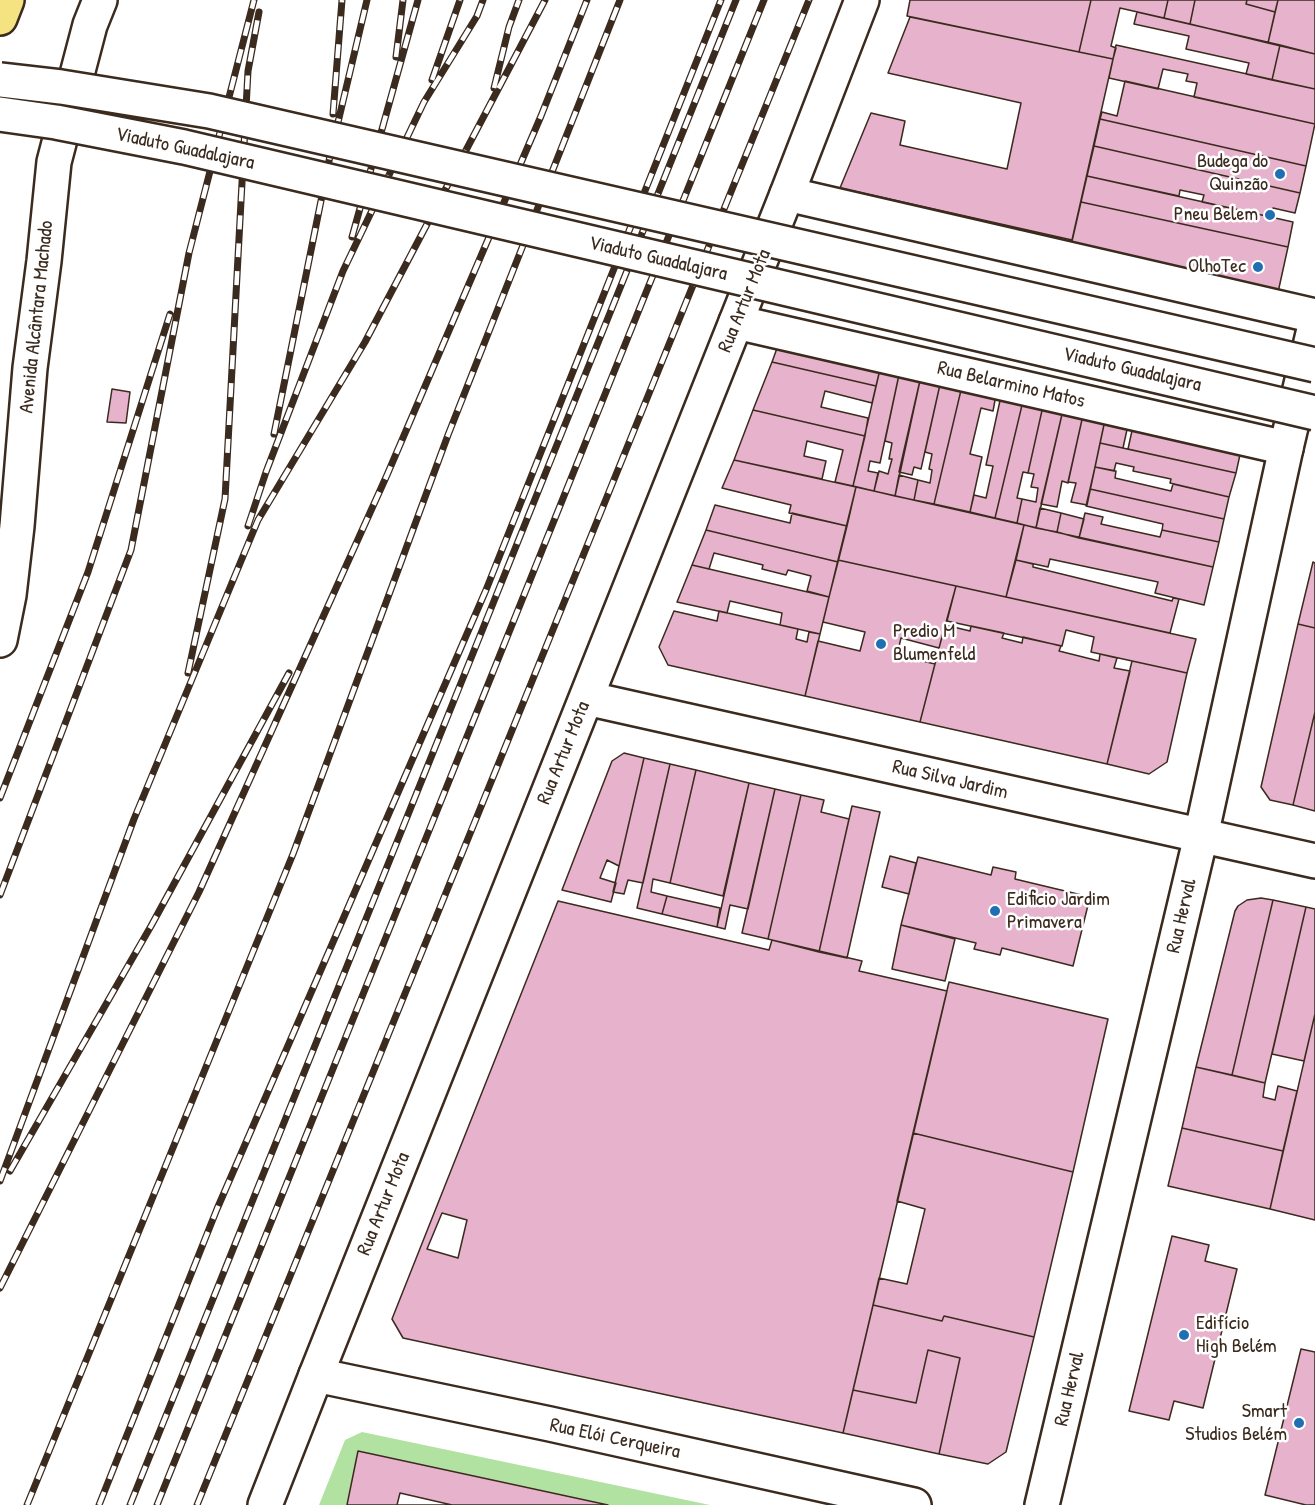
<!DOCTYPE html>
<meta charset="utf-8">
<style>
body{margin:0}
canvas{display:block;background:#fff}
</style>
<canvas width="1315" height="1505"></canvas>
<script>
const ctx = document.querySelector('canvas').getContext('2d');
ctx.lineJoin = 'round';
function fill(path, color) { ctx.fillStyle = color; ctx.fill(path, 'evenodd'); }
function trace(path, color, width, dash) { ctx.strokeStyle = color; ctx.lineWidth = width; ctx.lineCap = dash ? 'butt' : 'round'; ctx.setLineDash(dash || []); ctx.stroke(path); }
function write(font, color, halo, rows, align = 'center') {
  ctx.font = font + ' "Patrick Hand",sans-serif'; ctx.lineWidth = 5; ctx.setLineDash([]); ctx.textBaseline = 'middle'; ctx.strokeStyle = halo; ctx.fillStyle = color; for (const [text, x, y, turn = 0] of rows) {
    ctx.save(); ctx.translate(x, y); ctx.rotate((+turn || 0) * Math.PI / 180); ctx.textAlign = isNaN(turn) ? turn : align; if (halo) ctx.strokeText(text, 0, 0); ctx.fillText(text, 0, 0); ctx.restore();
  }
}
fill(new Path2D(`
 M362 1432 710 1505H608L359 1451 347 1505H319L345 1440Z`), '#b2e2a2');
const building = new Path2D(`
 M910 0H1091L1079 52 907 16Z
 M1091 0H1168L1164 18 1120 8 1111 46 1116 48 1113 59 1079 52Z
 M1168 0H1195L1190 24 1164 18Z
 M1195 0H1247L1246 4 1275 12 1268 43 1190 24Z
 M1247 0H1278L1275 12 1246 4Z
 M1278 0H1315V54L1268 43Z
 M1137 12 1280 45 1272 80 1246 74 1249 63 1186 49 1189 36 1134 24Z
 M910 17 1113 59 1072 240 840 188 871 113 905 121 900 145 1007 169 1021 103 888 73Z
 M1116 45 1315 89V124L1194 97 1197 83 1186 81 1188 74 1163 69 1158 89 1109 78Z
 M1280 45 1315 54V89L1272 80Z
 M1125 81 1315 124 1306 166 1100 119 1102 112 1117 116Z
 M1100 119 1306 166 1300 193 1094 146Z
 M1094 146 1300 193 1295 213 1273 208 1271 217 1202 202 1204 195 1180 190 1179 196 1087 176Z
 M1087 176 1293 222 1288 247 1081 202Z
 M1081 202 1288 247 1277 297 1070 250Z
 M780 340 881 365 876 386 772 362Z
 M772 362 876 386 872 403 825 391 821 407 868 418 865 436 753 410Z
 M881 365 900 370 880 463 870 461 868 471 878 473 874 491 853 486Z
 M900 370 921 376 895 496 874 491 879 471 888 474 892 459H889L892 443 885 441Z
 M921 376 941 380 921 469 914 467 912 475 899 472Z
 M941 380 962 386 934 504 914 500 918 480 930 483 932 470 929 469 932 454 925 452Z
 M962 386 996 395 993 411 981 408 970 454 982 457 970 512 934 504Z
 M112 389 130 392 126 423 107 422Z
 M1001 396 1023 401 995 518 970 512 974 495 986 498 993 466 986 465Z
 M1023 401 1043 406 1028 473 1023 472 1017 498 1022 499 1017 523 995 518Z
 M1043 406 1063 410 1036 528 1017 523 1022 499 1036 502 1038 488 1031 487 1034 474 1028 473Z
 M753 410 865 436 853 486 835 482 843 450 807 441 804 456 826 461 822 479 734 460Z
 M1063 410 1083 415 1068 483 1062 481 1057 507 1041 504Z
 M1083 415 1105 420 1087 505 1071 502 1076 483 1068 482Z
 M1105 420 1128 425 1123 448 1100 443Z
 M1133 426 1241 450 1236 473 1128 449Z
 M1100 443 1236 473 1229 497 1170 483 1171 479 1133 471 1134 467 1116 463 1114 471 1095 467Z
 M734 460 856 487 847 526 789 513 791 505 722 488Z
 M1095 467 1116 471 1115 478 1171 491 1173 484 1229 497 1224 519 1090 489Z
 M899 475 918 480 914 500 895 496Z
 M856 487 1024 525 1006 597 838 560Z
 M1090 489 1224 519 1219 542 1162 530 1163 524 1086 506Z
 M715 505 790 523 792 513 847 526 838 562 706 530Z
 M1040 508 1061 513 1057 532 1036 528Z
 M1061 513 1084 519 1079 538 1057 532Z
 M1085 513 1103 517 1101 524 1160 537 1162 530 1219 542 1213 567 1079 538Z
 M1024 525 1213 567 1204 605 1155 593 1158 582 1050 559 1048 567 1016 560Z
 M706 530 838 562 829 597 807 591 811 576 788 570 786 575 762 569 763 565 714 553 709 569 692 565Z
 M838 560 956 586 939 648 901 638 897 655 935 664 920 722 805 696 818 641 860 651 865 632 823 622Z
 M1016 560 1033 564V567L1172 601 1173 598 1179 599 1170 633 1006 597Z
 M1313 562 1315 563V628L1298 624Z
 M692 565 829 597 820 634 780 625 782 613 730 601 727 613 677 602Z
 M956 586 1196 639 1187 673 1091 652 1094 637 1066 630 1062 646 947 621Z
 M674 611 717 621 719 611 798 629 796 639 807 642 809 632 820 634 805 696 668 665 659 647Z
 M1298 624 1315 628V712L1293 805 1270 800 1261 787Z
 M945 625 970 631 971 626 1004 633 1002 638 1022 643 1023 637 1061 646 1059 651 1099 661 1100 654 1117 658 1114 668 1130 671 1107 764 920 722Z
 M1132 661 1187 673 1167 762 1149 774 1107 764Z
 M1315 712V811L1293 805Z
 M624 753 644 758 619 866 607 860 600 878 616 883 611 902 562 890 612 761Z
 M644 758 670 764 643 883 628 880 624 894 613 892Z
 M670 764 696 770 670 883 653 879 651 892 667 896 662 914 637 908Z
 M696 770 749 783 723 896 670 883Z
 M749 783 775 789 748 909 730 905 725 929 717 927Z
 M775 789 801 795 768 939 742 933Z
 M801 795 824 800 821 812 849 819 819 952 768 939Z
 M852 806 880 812 847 958 819 952Z
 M890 856 916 863 909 894 882 887Z
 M918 857 991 875 993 867 1016 872 1015 879 1090 897 1073 966 1002 948 1000 955 974 949 976 943 901 925Z
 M667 896 720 908 717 927 662 914Z
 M1261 898 1273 900 1232 1075 1196 1067 1235 911 1238 906 1247 900Z
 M1273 900 1306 907 1265 1083 1232 1075Z
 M558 901 769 950 772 940 862 961 859 971 947 991 843 1433 403 1338 392 1319Z
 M1306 907 1315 909V1014L1304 1061 1272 1054Z
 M901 925 955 939 945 981 892 969Z
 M949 982 1108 1019 1073 1172 913 1133Z
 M1315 1014V1220L1270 1209Z
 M1196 1067 1265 1083 1263 1097 1275 1100 1278 1086 1297 1091 1283 1151 1182 1128Z
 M1182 1128 1283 1151 1270 1209 1168 1186Z
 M913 1133 1073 1172 1034 1337 944 1316 942 1321 873 1305 879 1278 907 1284 925 1209 897 1201Z
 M442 1213 467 1220 458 1258 427 1249Z
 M1172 1236 1209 1245 1205 1261 1237 1269 1203 1408 1174 1401 1169 1420 1129 1411Z
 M873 1305 942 1321 944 1316 1034 1337 1006 1452 988 1464 939 1454 960 1358 928 1350 916 1403 853 1390Z
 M1301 1349 1315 1352V1505H1306L1265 1495Z
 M928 1350 960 1358 939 1454 843 1433 853 1390 916 1403Z
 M358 1451 608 1505H347Z
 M400 1493 452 1505H397Z`);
fill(building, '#e7b2cb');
trace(building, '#3b2a1e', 1.5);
const street = new Path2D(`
 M787 194 1315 316
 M736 322 1286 448
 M316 1375 550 1424 914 1505`);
const secondary = new Path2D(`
 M0 640 9 595 17 526 30 368 44 261 54 162 90 25 100 0
 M586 698 1315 861
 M265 1505 316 1375 787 194 862 0
 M1042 1505 1201 836 1286 448 1315 325`);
const highway = new Path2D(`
 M0 18 7 0`);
trace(street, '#3b2a1e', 38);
trace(secondary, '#3b2a1e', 38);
trace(highway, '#3b2a1e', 38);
trace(street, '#fff', 33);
trace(secondary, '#fff', 33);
trace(highway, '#f5e382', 33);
const rail = new Path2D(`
 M396 57 403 0
 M432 80 460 0
 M494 88 509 27 519 0
 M333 114 342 0
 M352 237 418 0
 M274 434 330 156 367 0
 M248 526 266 472 343 271 424 102 477 16 483 0
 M188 673 225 499 248 71 259 12
 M0 798 88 572 170 314
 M0 895 131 550 189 253 254 0
 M10 1171 151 926 289 673
 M0 1181 134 819 258 520 365 342 545 0
 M0 1288 199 892 387 475 541 116 587 0
 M27 1505 293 854 448 435 620 0
 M99 1505 217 1209 486 590 721 0
 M130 1505 736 0
 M157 1505 764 0
 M197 1505 809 0`);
trace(rail, '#3b2a1e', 7);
trace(rail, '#fff', 4.5, [14]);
const secondaryBridge = new Path2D(`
 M0 80 61 87 209 111 1315 365
 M0 114 56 122 184 147 1315 413`);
trace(secondaryBridge, '#3b2a1e', 38, []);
trace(secondaryBridge, '#fff', 33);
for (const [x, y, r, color] of [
 [1280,174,6,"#1f6fb2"],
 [1270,215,6,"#1f6fb2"],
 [1258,267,6,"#1f6fb2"],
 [881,644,6,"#1f6fb2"],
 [995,911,6,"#1f6fb2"],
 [1184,1335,6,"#1f6fb2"],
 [1299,1423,6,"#1f6fb2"]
]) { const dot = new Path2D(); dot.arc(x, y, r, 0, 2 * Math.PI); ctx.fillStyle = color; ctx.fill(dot); trace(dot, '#fff', 2); }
write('20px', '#3b2a1e', '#fff', [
 ["Viaduto Guadalajara",185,149,12],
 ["Viaduto Guadalajara",658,259,13],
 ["Rua Artur Mota",745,301,-68],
 ["Avenida Alcântara Machado",37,317,-84],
 ["Viaduto Guadalajara",1132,370,13],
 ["Rua Belarmino Matos",1011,385,13],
 ["Rua Artur Mota",564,753,-68],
 ["Rua Silva Jardim",950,780,13],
 ["Rua Herval",1182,916,-77],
 ["Rua Artur Mota",384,1204,-68],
 ["Rua Herval",1070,1389,-77],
 ["Rua Elói Cerqueira",615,1439,12]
]);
write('20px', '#3b2a1e', '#fff', [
 ["Budega do",1268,162],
 ["Quinzão",1268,185],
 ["Pneu Belem",1258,215],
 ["OlhoTec",1246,267],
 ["Predio M",893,632,"left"],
 ["Blumenfeld",893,655,"left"],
 ["Edificio Jardim",1007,900,"left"],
 ["Primavera",1007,923,"left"],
 ["Edifício",1196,1324,"left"],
 ["High Belém",1196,1347,"left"],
 ["Smart",1287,1412],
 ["Studios Belém",1287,1435]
], 'right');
</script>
